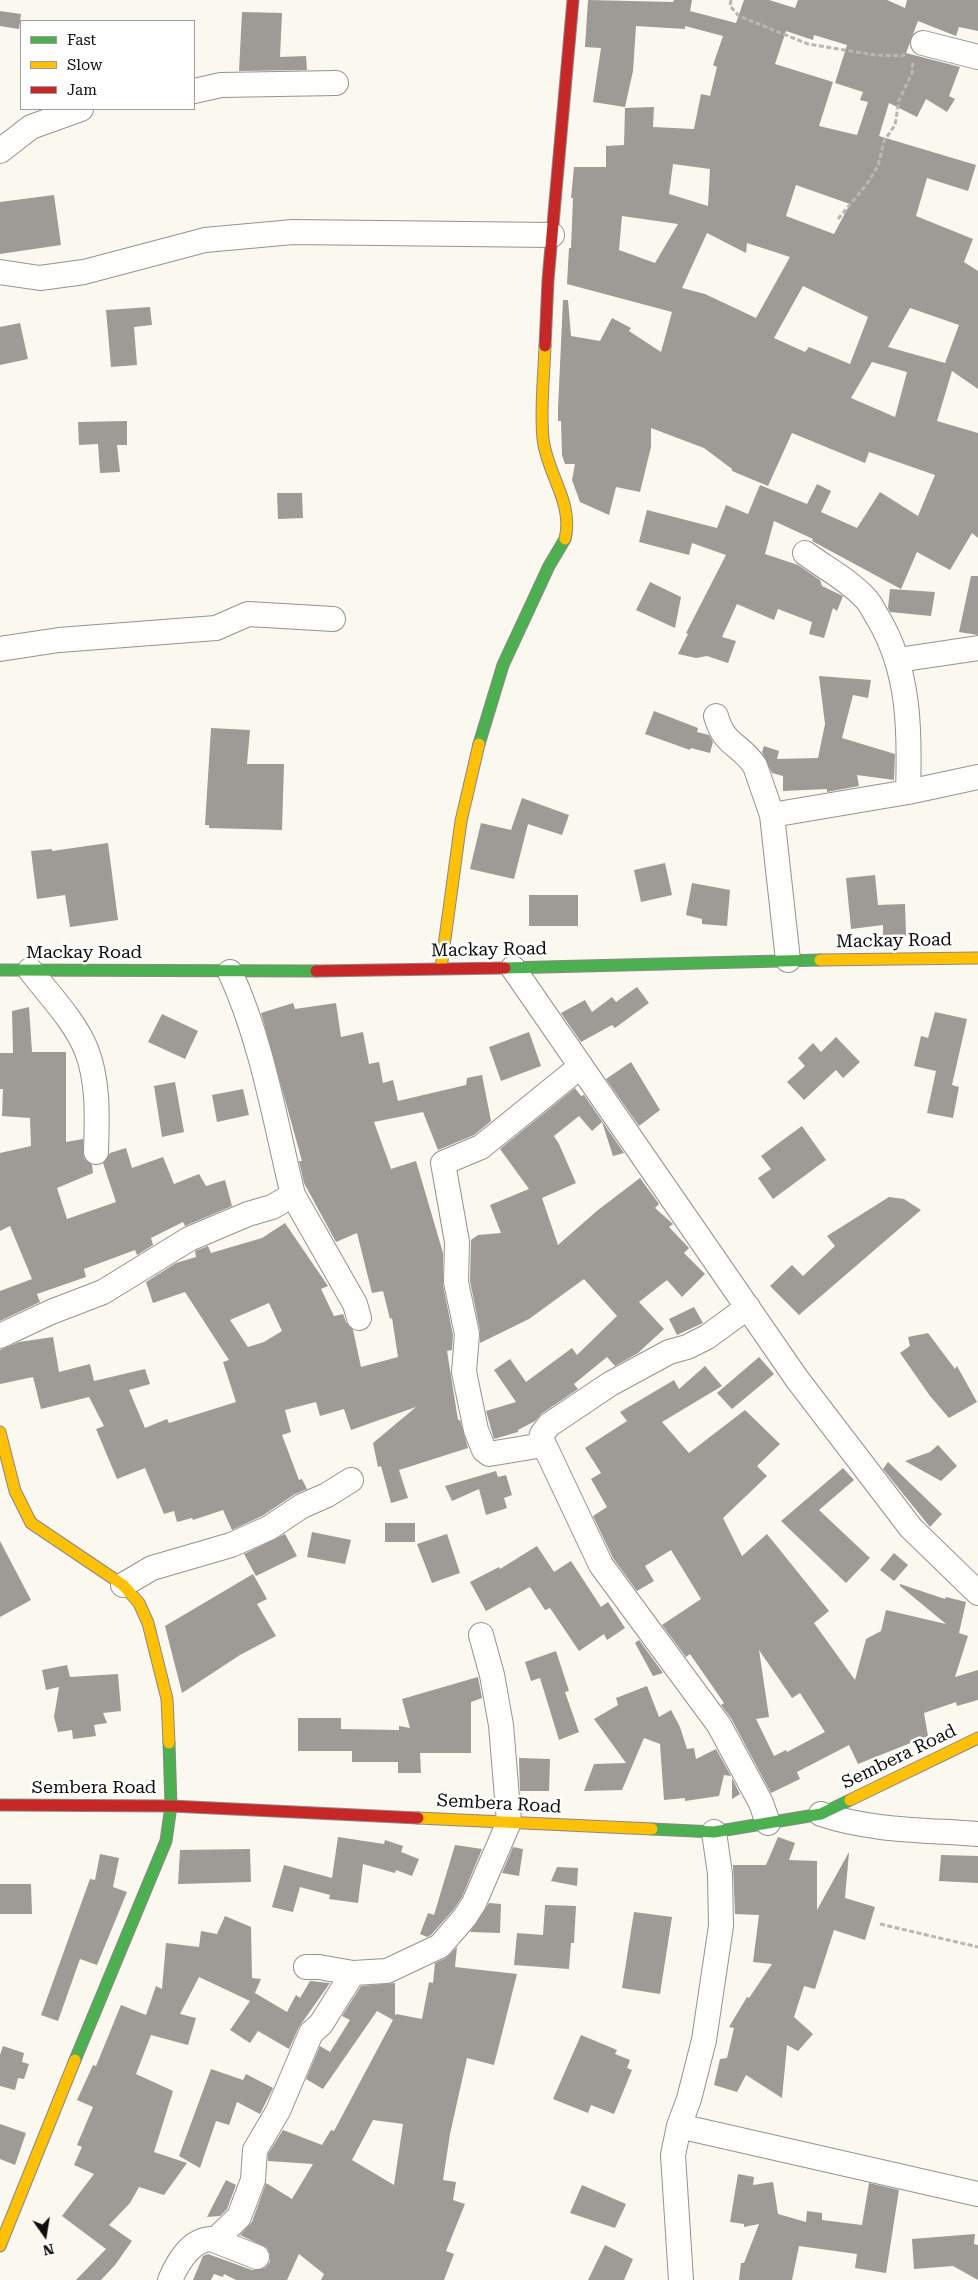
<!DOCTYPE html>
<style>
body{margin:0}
#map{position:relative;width:978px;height:2280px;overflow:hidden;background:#fbf8f0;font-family:"Roboto Serif",serif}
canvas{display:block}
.legend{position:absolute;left:20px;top:20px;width:175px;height:90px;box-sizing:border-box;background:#fff;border:1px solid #9e9e9e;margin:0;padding:6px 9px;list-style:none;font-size:15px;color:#0d0d0d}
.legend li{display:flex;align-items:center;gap:10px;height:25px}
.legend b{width:25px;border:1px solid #9e9e9e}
.north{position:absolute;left:20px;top:2210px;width:50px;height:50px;-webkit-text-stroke:4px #fff;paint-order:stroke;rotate:167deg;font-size:14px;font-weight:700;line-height:20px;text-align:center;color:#0d0d0d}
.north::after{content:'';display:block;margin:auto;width:18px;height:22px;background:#0d0d0d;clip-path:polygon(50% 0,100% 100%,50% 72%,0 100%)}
</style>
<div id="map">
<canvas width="978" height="2280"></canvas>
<ul class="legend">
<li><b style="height:6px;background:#4caf50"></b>Fast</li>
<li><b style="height:6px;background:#ffc107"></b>Slow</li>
<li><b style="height:6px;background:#c62828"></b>Jam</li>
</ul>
<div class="north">N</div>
</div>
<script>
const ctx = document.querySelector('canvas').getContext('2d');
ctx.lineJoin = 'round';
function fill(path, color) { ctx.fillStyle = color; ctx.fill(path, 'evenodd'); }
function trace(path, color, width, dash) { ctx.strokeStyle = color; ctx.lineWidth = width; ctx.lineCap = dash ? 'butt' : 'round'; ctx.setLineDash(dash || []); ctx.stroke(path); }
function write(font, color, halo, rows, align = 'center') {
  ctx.font = font + ' "Roboto Serif",serif'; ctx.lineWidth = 5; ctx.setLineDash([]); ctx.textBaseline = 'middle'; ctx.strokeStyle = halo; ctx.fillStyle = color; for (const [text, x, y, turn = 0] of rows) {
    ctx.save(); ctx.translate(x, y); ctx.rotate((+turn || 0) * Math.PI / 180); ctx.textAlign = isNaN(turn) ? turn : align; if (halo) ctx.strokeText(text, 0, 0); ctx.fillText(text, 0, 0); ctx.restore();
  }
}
fill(new Path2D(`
 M588 0 673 2 674 0H692L690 11 736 23 744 0H769L795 8 798 0H887L905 8 907 0H978V31L959 27 956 36 918 21 906 53 960 67 949 96 955 99 947 112 926 99 917 117 889 103 879 136 976 165 968 191 927 178 916 216 973 239 964 262 978 271V389L952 371 937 421 978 433V538L972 533 950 570 917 552 901 589 812 541 813 539 774 521 765 554 798 565 820 580 822 586 843 596 837 611 833 608 824 638 809 634 812 622 778 609 774 620 737 604 722 637 736 641 728 663 707 656 696 658 678 654 688 634 686 633 726 555 692 543 689 555 639 542 647 510 717 528 726 505 748 514 760 485 807 504 817 484 831 491 821 512 857 528 880 492 918 516 935 475 869 452 865 463 792 433 768 486 732 471V469L704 448 651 428V447L640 492 616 487 609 515 580 502 572 480 575 464H565L562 455 561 421H558V409L563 300H568L571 336 600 341 612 318 631 328 629 331 661 352 672 312 567 284 569 248H571L573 198H571L574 167H606V146L624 145 625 108 654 107 653 127 694 129 701 94 710 96 717 67 713 65 723 36 685 26V29L636 26 633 71 625 107 593 102 601 48 585 47ZM786 31 813 40 814 35 847 45 835 83 863 92 860 100 868 102 857 135 819 126 833 82 775 64ZM673 164 710 169 708 206 669 194ZM796 185 850 204 834 234 786 216ZM622 216 678 224 655 263 619 250ZM707 233 746 253 747 243 790 257 756 318 705 294 682 288ZM803 286 868 317 850 364 809 347 805 352 774 338ZM910 308 959 325 945 363 888 347ZM872 362 907 372 895 417 851 398Z
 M0 11 21 14 19 29 0 26Z
 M242 12 282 13 280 57 306 56 307 70 239 71Z
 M54 195 61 245 0 254V202Z
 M150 307 152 325 134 327 137 365 111 367 106 310Z
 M20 323 28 359 0 365V327Z
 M127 421V445H117L120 472 100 473 98 444 79 445 78 422Z
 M277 493H302L303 518 278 519Z
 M971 576H978V635L959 632Z
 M650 582 681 597 675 628 636 610Z
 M890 589 935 592 931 616 890 612 888 608Z
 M819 676 871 680 868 698 853 695 842 738 895 754 894 780 857 775 859 786 827 792V789L783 791V776L772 773 762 752 764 746 779 751 777 759 818 758 825 724Z
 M654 711 698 728 697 732 709 735 713 742 710 753 691 748 690 750 645 734Z
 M211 728 250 730 247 764H284L282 830 209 828V825H205Z
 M522 798 569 815 562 835 528 824 514 879 470 869 481 823 511 830Z
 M108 843 118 920 70 927 65 895 37 899 31 851 52 849V851Z
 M665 863 672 895 641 902 634 870Z
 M875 875 878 905 905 904 906 936 883 937V925L851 929 846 878Z
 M692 883 730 890 727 926 702 924V919L686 915Z
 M529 895H578V926H529Z
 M637 987 649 1003 615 1028 612 1025 581 1042 561 1013 585 1000 592 1012 612 997 616 1002Z
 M293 1003 295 1009 336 1003 341 1037 363 1032 369 1064 379 1062 383 1083 393 1080 398 1101 466 1085 467 1078 482 1075 491 1121 474 1135 438 1150 423 1112 374 1122 391 1169 416 1161 443 1253V1285L453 1335 452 1350 447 1351 458 1420H460L468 1448 399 1470 408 1498 391 1503 381 1466 378 1467 373 1443 416 1407 351 1430 344 1409 320 1416 316 1402 285 1410 291 1432 282 1435 299 1480 302 1479 307 1489 295 1494 262 1516 232 1530 223 1510 193 1520 192 1518 177 1522 174 1511 164 1514 145 1468 117 1479 96 1429 104 1426 89 1397 41 1409 33 1377 0 1384V1350L19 1342 53 1337 59 1372 90 1364 94 1381 145 1369 150 1384 129 1390 145 1428 167 1419 169 1423 236 1402 223 1362 229 1360 185 1292 153 1303 146 1282 176 1263 196 1257 195 1251 208 1246 211 1253 262 1238 285 1223 328 1286 321 1289 334 1316 343 1314 346 1322 353 1330 361 1367 398 1357 392 1318 390 1319 383 1291 372 1293 357 1233 336 1242 304 1183 299 1161H302L261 1013ZM269 1303 282 1331 264 1342 248 1347 230 1320Z
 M29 1007 32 1052H66V1142L83 1139 84 1158 92 1165 93 1173 57 1188 67 1219 116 1202 103 1163 110 1153 126 1148 132 1168 163 1157 174 1184 199 1174 206 1186 225 1180 232 1206 185 1226 183 1222 151 1238 153 1245 137 1255 135 1250 84 1269 86 1277 37 1294 40 1302 0 1321V1291L32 1279 10 1226 0 1231V1153L31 1146 30 1118 2 1116 3 1089H0V1053H13L12 1011Z
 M935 1012 967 1019 952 1085 959 1087 953 1118 927 1113 936 1071 914 1066 921 1036 928 1038Z
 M162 1014 198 1031 185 1059 148 1042Z
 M529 1032 541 1066 501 1081 489 1047Z
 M836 1037 860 1062 843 1078 836 1070 804 1100 787 1082 805 1066 798 1058 813 1043 821 1052Z
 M631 1062 660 1110 639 1126 606 1079Z
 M175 1082 184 1132 162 1137 154 1086Z
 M575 1088 581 1096 584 1095 624 1153 613 1156 602 1122 592 1131 579 1116 554 1136 559 1144 576 1183 542 1198 558 1245 598 1210 640 1178 659 1204 655 1208 673 1224 669 1227 689 1248 684 1253 705 1274 682 1297 667 1280 639 1302 664 1329 638 1353 615 1366 607 1357 574 1384 578 1389 541 1414 535 1421 518 1430V1432L494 1439 486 1411 516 1402 494 1370 510 1359 526 1382 572 1348 577 1355 617 1316 584 1279 529 1319 480 1343V1331L470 1281 471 1240 478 1235 501 1233 490 1205 529 1189 500 1149Z
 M243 1089 249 1115 217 1122 212 1095Z
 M802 1126 826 1160 773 1199 758 1178 771 1169 761 1156Z
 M889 1197 904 1199 921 1210 799 1315 770 1286 792 1265 803 1276 835 1246 827 1236Z
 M694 1307 703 1323 677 1335 669 1319Z
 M928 1333 955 1369 957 1366 977 1402 949 1418 930 1396 900 1353 910 1346 908 1337Z
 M759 1357 774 1374 732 1409 717 1393Z
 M705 1366 722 1386 662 1422 689 1453 745 1410 780 1444 757 1466 767 1476 723 1518 742 1556 767 1534 829 1611 814 1623 855 1680 866 1639 881 1631 886 1610 946 1624 900 1586V1584L945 1599 946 1597 966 1602 959 1633 968 1636 955 1677 978 1670V1700L957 1706 956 1702 924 1713 928 1736 858 1764 849 1745 797 1772 800 1779 771 1793 731 1718 721 1705 724 1703 690 1654 686 1657 662 1625 701 1599 671 1550 645 1566 654 1581 637 1591 613 1558 593 1516 607 1507 591 1479 601 1473 585 1448 627 1421 620 1412 674 1380 679 1389ZM759 1650 792 1698 800 1693 825 1732 787 1752 786 1750 774 1756 756 1719 769 1717Z
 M938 1445 957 1466 941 1481 905 1461 930 1452Z
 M888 1462 942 1514 930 1527 883 1469Z
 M843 1468 854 1480 819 1510 870 1558 846 1583 781 1521Z
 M496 1471 498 1477 506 1475 512 1495 504 1498 507 1508 486 1515 479 1489 452 1501 445 1486Z
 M385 1523H415V1542H385Z
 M312 1532 351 1540 345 1564 307 1557Z
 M285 1534 297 1556 256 1576 244 1554Z
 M447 1534 460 1573 432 1583 417 1544Z
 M0 1541 31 1600 0 1617Z
 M537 1546 554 1572 571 1561 601 1607 608 1602 625 1628 607 1640 604 1634 579 1651 550 1608 545 1610 530 1587 486 1611 470 1582 499 1567 500 1569Z
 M894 1553 908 1565 894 1581 880 1570Z
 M253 1574 267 1599 257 1604 276 1636 240 1655 182 1693 165 1626Z
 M639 1640 663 1673 653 1676 635 1643Z
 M556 1651 569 1691 565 1692 579 1732 559 1740 540 1678 531 1681 525 1662Z
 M67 1665 70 1677 118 1674 121 1711 103 1713 107 1723 94 1725 96 1736 73 1739 72 1730 58 1732 54 1717 59 1687 46 1690 42 1670Z
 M478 1677 482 1698 471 1702V1753H420L421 1773H398V1762H352V1751H298V1718H341V1729L399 1730V1726L410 1728 402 1699Z
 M647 1686 659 1717 671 1710 680 1727 687 1749 694 1748 696 1759 716 1749 731 1776 724 1775 719 1796 685 1801V1798L664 1800 660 1744 644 1738 622 1790 584 1791 594 1764 626 1763 594 1719 618 1705 616 1698Z
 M519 1758 550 1759 549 1791H520Z
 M732 1778 740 1794 732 1799Z
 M338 1837 384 1844 385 1840 403 1846 401 1852 419 1859 412 1876 396 1870 395 1873 363 1864 358 1903 329 1899 330 1895 300 1887 293 1912 272 1907 284 1865 332 1878Z
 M778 1837 795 1843 789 1860 817 1861V1910L849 1852 845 1898 875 1907 865 1940 834 1930 815 1989 804 1986 794 2017 813 2034 798 2051 787 2045 782 2098 746 2075 737 2092 714 2085 720 2059 727 2058 734 2028 729 2027 747 1997 749 1998 772 1964 753 1962 759 1915 735 1914 733 1865H766Z
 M455 1845 482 1849 462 1897 454 1909 431 1935 427 1937 420 1934 428 1913 434 1915Z
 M513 1847 523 1849 519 1876 502 1873Z
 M250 1849 251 1882 178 1884 180 1850Z
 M100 1854 119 1858 113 1887 127 1892 97 1965 80 1959 58 2021 41 2015 90 1879 95 1880Z
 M941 1855 978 1856V1883L939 1881Z
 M557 1867 578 1868 577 1886 551 1881Z
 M0 1884H31L32 1914H0Z
 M489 1903 501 1904 500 1933 470 1932Z
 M545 1905 576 1906 574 1943H571L569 1969 514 1965 517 1933 543 1935Z
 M634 1912 672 1917 660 1994 622 1988Z
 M225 1916 251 1927 252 1978 261 1979 254 1995 255 1993 287 2012 296 1995 300 1998 310 1981 330 1983 299 2027 289 2049 258 2031 250 2043 230 2030 250 2001 199 1977 180 2014 196 2018 188 2045 151 2035 136 2074 173 2091 154 2152 187 2163 164 2195 139 2187 130 2203 109 2225 132 2241 115 2265 101 2280H76L106 2249 62 2216 94 2174 74 2165 82 2147 77 2145 93 2107 77 2100 93 2065 96 2066 121 2005 146 2015 156 1986 162 1989 166 1943 199 1947 201 1931 217 1934Z
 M457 1947 455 1967 517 1974 494 2065 467 2058 450 2134 443 2180 456 2182 453 2200 465 2204 446 2251 454 2254 444 2280H321L324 2274 299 2254 287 2280H236L224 2274 223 2277 214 2274 211 2280H193L203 2256 208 2254 252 2270 265 2268 270 2262V2254L267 2248 240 2235 252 2222 266 2183 292 2199 313 2164 268 2161V2154L283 2130 322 2145 331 2130 334 2131 393 2020 377 2011 323 2089 306 2079 320 2046 330 2052 350 2020 342 2016 361 1986 395 1983V2016L396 2014 422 2019 429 1982 433 1983 435 1963 446 1958ZM373 2120 403 2124 394 2185 352 2160Z
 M581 2035 617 2050 615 2054 630 2060 627 2068 632 2070 614 2114 591 2105 588 2113 553 2099Z
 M3 2046 24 2053 22 2062 29 2064 24 2079 18 2078 15 2090 0 2086V2055Z
 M211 2069 243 2080 246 2074 273 2088 260 2114 237 2102 229 2125 216 2121 200 2168 179 2156Z
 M0 2124 26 2133 15 2165 0 2159Z
 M738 2174 754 2177 753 2185 773 2182 778 2214 806 2222 807 2211 822 2213V2220L862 2225 869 2183 899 2190 886 2273 855 2268 857 2254 799 2246 792 2280H739L741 2263H744L759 2224 744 2227V2224L730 2222Z
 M226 2180 236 2185 227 2209 220 2216 207 2217Z
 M582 2185 626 2204 615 2228 570 2213Z
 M975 2234 974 2244 978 2245V2280L953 2266 914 2269 912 2239Z
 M605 2245 633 2259 624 2280H588Z`), '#9e9a96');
const street = new Path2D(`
 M923 43 978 57
 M194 91 221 85 336 83
 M0 151 31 127 81 109
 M0 272 40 278 84 272 205 240 293 232 552 235
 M0 649 59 640 216 628 248 614 333 619
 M898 660 978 648
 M716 716C724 746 741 744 755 766L772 815 788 960
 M908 792 978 777
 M772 815 908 792C910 732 910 671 878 618 874 612 871 604 866 599 849 580 825 568 805 553
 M513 968 797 1379 911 1528 978 1593
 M30 970C49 995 74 1020 86 1049 99 1081 97 1119 96 1152
 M293 1195 355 1304 359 1318
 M748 1307 707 1337 687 1347 669 1352 610 1384 549 1425 542 1434 541 1438 601 1565 719 1725 761 1803 768 1823
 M0 1336 51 1312 103 1292 189 1239 248 1214 272 1207 293 1195C275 1121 262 1041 230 972
 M543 1445 489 1454 484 1450 476 1430 464 1372 467 1334 456 1282 457 1242 443 1163 481 1147 581 1066
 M123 1585 152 1568 231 1545 269 1528 302 1506 327 1495 351 1480
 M821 1814C871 1831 926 1830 978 1834
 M306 1967H319L353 1973 387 1971 440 1946 465 1917 474 1903 509 1822 501 1725 492 1675 481 1635
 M679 2126 978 2194
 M215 2240 239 2217 253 2180 255 2150 278 2111 311 2033 321 2024 353 1973
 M170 2280C178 2262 190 2240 211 2239L257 2257
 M681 2280 673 2155 679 2126 689 2099 704 2040 721 1926 720 1874 714 1832`);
const fast = new Path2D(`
 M479 744 503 665 549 566 565 539
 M505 968 820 960
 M0 970 316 971
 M652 1829 714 1832 821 1814 850 1800
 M75 2060 166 1841 171 1806 169 1743`);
const slow = new Path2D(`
 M545 346C544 376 540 408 543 439 547 474 574 503 565 539
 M820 960 978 958
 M441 968 461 821 479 744
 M0 1432 15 1491 31 1523 123 1585 139 1603 148 1623 167 1699 169 1743
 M850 1800 978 1738
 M418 1818 652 1829
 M0 2246 75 2060`);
const jam = new Path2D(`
 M545 346 548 280 573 0
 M316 971 505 968
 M0 1805 171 1806 418 1818`);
trace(street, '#94938f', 26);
trace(fast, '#8b8986', 13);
trace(slow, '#8b8986', 13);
trace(jam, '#8b8986', 13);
trace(new Path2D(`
 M731 0 730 6 739 16 808 44 875 55 902 56 907 53
 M838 219 867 184 878 166 884 141 895 125 899 100 912 73 913 60
 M880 1924 978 1947`), '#b8b7b6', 3, [5, 2.5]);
trace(street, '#fefefd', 24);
trace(fast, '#4caf50', 11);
trace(slow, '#ffc107', 11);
trace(jam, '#c62828', 11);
write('18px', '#0d0d0d', '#fff', [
 ["Mackay Road",894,941,-1],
 ["Mackay Road",489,950,-1],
 ["Mackay Road",84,953],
 ["Sembera Road",899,1757,-26],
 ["Sembera Road",94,1788],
 ["Sembera Road",499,1804,3]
]);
</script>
